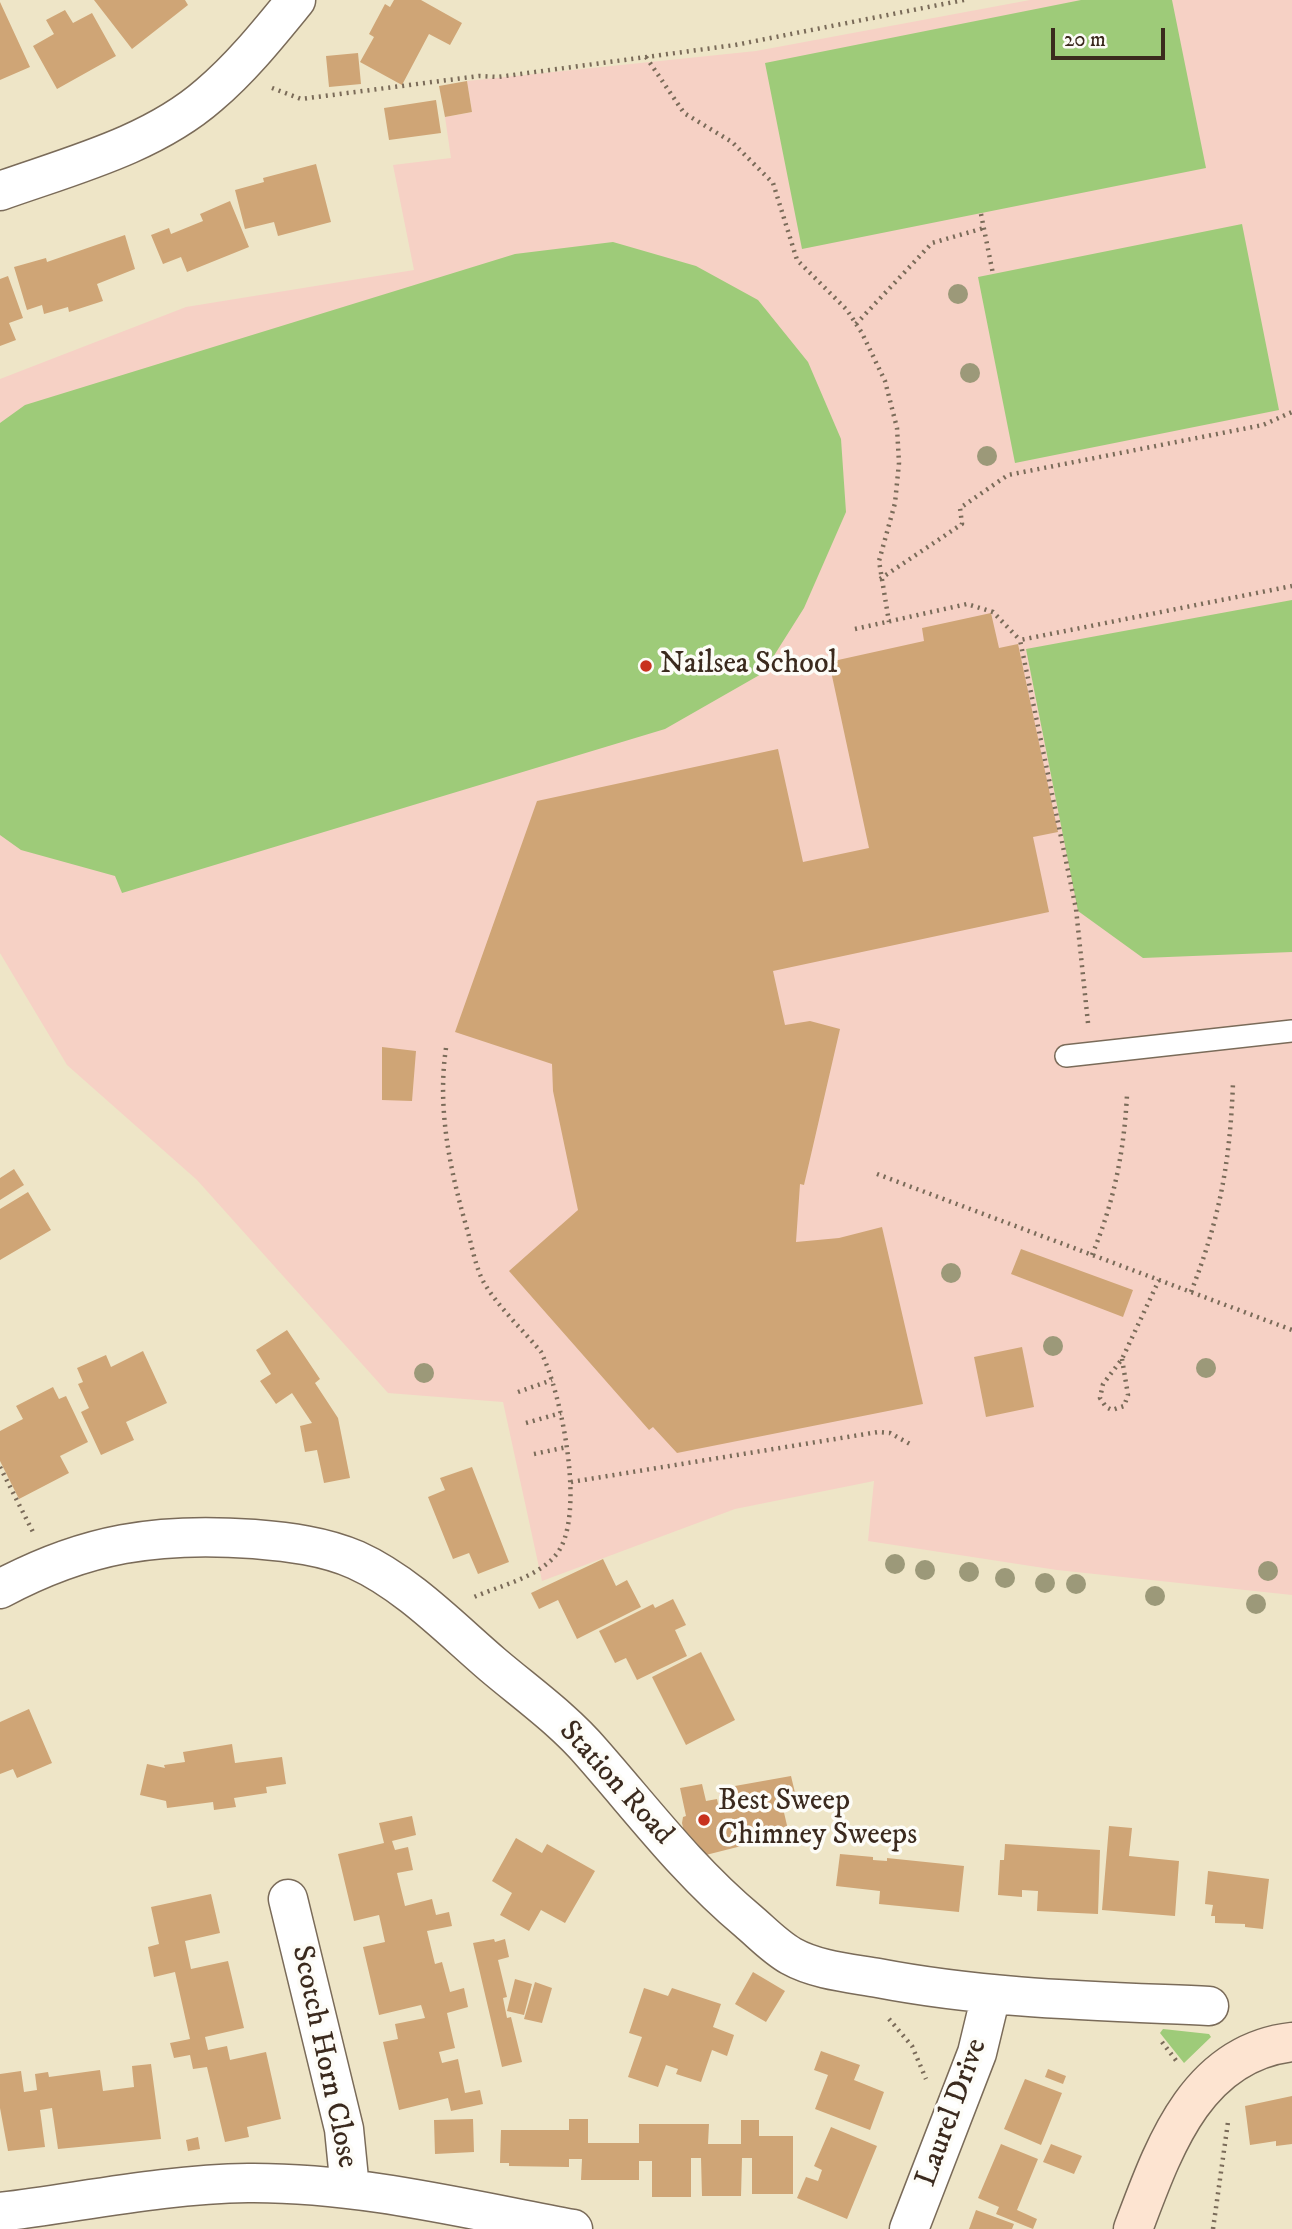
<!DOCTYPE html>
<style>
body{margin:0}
#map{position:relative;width:1292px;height:2229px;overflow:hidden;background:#eee5c7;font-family:"IM FELL DW Pica",serif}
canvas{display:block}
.scale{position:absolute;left:1051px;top:28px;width:114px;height:32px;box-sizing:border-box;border:4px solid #3b2a1e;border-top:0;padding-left:9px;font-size:21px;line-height:24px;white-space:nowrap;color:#3b2a1e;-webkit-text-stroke:5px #fdfcf7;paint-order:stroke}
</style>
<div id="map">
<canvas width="1292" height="2229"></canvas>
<div class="scale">20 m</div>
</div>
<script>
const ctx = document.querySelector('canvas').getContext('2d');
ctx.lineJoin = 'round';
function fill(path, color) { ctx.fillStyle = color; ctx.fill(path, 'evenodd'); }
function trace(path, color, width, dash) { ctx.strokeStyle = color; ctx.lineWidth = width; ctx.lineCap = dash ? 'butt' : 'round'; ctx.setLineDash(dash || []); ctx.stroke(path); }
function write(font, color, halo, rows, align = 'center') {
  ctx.font = font + ' "IM FELL DW Pica",serif'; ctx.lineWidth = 7; ctx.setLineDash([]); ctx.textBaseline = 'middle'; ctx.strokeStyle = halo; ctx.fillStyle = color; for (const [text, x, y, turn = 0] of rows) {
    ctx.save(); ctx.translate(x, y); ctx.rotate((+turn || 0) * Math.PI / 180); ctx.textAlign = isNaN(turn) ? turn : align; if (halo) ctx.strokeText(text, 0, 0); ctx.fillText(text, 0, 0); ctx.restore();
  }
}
fill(new Path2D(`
 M1030 0H1292V1595L1057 1570 868 1541 874 1481 735 1509 542 1581 503 1402 388 1393 197 1180 67 1065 0 953V379L186 307 414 270 393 165 451 158 445 117 472 112 467 81 756 51Z`), '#f6d1c5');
fill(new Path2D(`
 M1081 0H1172L1206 168 802 249 765 63Z
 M1242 224 1279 410 1015 463 978 277Z
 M613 242 696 266 758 300 808 362 841 439 846 512 804 608 763 673 665 729 122 893 115 876 21 850 0 835V423L25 405 515 254Z
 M1292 600V952L1143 958 1078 911 1026 649Z
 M1163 2029 1209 2034 1211 2037 1184 2063 1160 2033Z`), '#9ecb79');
fill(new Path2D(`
 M94 0H185L188 5 132 49Z
 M394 0H421L462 23 450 45 429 34 402 85 360 62 374 37 369 34 385 4 390 7Z
 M0 2 30 67 0 80Z
 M65 10 73 23 92 13 116 56 57 89 33 46 54 34 46 20Z
 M358 53 361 84 329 87 326 56Z
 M467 81 472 112 445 117 439 86Z
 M436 100 441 133 389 140 384 108Z
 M316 164 331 222 278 236 274 222 245 229 235 190 264 182 263 178Z
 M230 201 249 247 187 272 181 257 163 264 151 235 169 228 171 234 203 221 200 214Z
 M125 235 135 269 97 284 103 301 69 312 68 307 44 314 42 305 27 310 14 267 46 258 47 262Z
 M8 276 23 318 9 323 16 340 0 346V279Z
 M991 613 999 648 1018 644 1058 832 1033 837 1049 912 773 971 785 1025 810 1021 840 1029 804 1185 800 1184 796 1242 839 1238 882 1227 923 1404 677 1453 653 1427 649 1430 509 1271 578 1210 553 1091 552 1064 455 1032 537 801 778 749 803 862 869 848 829 662 924 641 922 628Z
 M382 1047 416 1051 412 1101 382 1100Z
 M14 1169 24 1185 0 1200V1178Z
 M28 1192 51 1230 0 1260V1209Z
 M1021 1249 1133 1290 1123 1317 1011 1274Z
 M287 1330 320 1379 315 1383 338 1418 350 1478 324 1483 317 1450 305 1452 300 1426 312 1423 292 1393 276 1404 260 1381 271 1374 256 1350Z
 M1022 1347 1034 1407 986 1417 974 1357Z
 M143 1351 167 1403 126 1422 134 1440 101 1455 81 1412 89 1408 78 1384 83 1382 77 1368 106 1355 111 1367Z
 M53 1387 59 1399 66 1396 88 1442 60 1456 69 1473 19 1499 0 1461V1431L23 1419 16 1406Z
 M472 1467 509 1562 478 1574 469 1553 453 1559 428 1497 445 1490 440 1478Z
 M603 1559 616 1586 627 1580 641 1607 577 1639 558 1600 539 1609 531 1593Z
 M673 1599 686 1625 675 1630 687 1656 637 1680 626 1658 615 1663 599 1631 653 1604 655 1608Z
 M701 1652 735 1720 686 1745 652 1677Z
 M29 1709 52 1763 17 1778 13 1769 0 1774V1722Z
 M232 1744 235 1763 282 1757 286 1784 266 1787 267 1793 234 1798 236 1807 214 1810 213 1802 167 1808 166 1801 140 1795 147 1764 165 1768 164 1765 185 1762 183 1752Z
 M791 1776 797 1801 782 1804 789 1834 690 1859 682 1823 683 1817 686 1816 680 1788 702 1784 706 1801 717 1799 720 1813 723 1812 718 1789Z
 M412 1816 416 1835 392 1841 395 1850 408 1847 413 1870 397 1873 405 1906 432 1899 436 1915 449 1912 452 1926 427 1931 435 1964 442 1962 450 1992 464 1988 468 2007 447 2013 455 2048 439 2052 442 2063 458 2059 465 2093 480 2090 483 2104 451 2111 448 2098 399 2110 383 2042 398 2039 395 2024 425 2018 421 2005 379 2015 363 1947 385 1942 379 1915 354 1921 338 1854 384 1843 379 1823Z
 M1109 1826 1132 1828 1129 1856 1179 1861 1175 1916 1102 1910Z
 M516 1838 542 1853 547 1844 595 1871 565 1923 541 1910 529 1931 500 1915 512 1893 492 1881Z
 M1005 1844 1100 1850 1098 1914 1037 1911 1038 1891 1022 1890V1897L998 1895 1000 1860H1004Z
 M840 1854 873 1857V1860L887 1861V1858L964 1866 959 1912 879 1904 880 1891 836 1886Z
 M1208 1871 1269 1879 1263 1929 1245 1927V1924L1215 1923V1916H1211L1213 1905 1205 1904Z
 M211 1894 220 1933 185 1941 191 1969 228 1961 244 2028 205 2037 208 2050 227 2046 230 2060 266 2052 281 2119 247 2127 249 2137 225 2142 207 2067 193 2069 190 2055 174 2058 170 2043 190 2039 175 1972 154 1977 148 1947 159 1944 151 1907Z
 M494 1939 495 1942 505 1939 509 1957 498 1960 507 1997 503 1998 507 2018 511 2017 522 2062 502 2067 473 1943Z
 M753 1972 785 1991 766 2022 735 2004Z
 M515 1979 532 1984 524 2015 507 2011Z
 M535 1982 552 1988 542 2023 524 2019Z
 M644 1988 668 1996 672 1988 721 2004 713 2027 734 2035 727 2056 712 2050 701 2082 676 2074 678 2069 666 2065 658 2087 628 2077 642 2037 629 2033Z
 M821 2051 860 2065 854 2080 884 2092 870 2130 815 2109 828 2075 814 2070Z
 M151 2064 161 2139 58 2149 52 2108 40 2110 45 2147 8 2151 0 2108V2074L21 2071 24 2092 37 2090 35 2074 48 2072 49 2077 100 2070 103 2091 134 2087 132 2066Z
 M1048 2069 1066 2076 1063 2084 1045 2077Z
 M1025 2079 1062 2093 1041 2145 1004 2129Z
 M1292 2096V2144L1276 2146V2141L1250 2145 1245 2106Z
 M473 2119 474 2152 435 2154 434 2120Z
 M569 2119H588V2143H639V2124H709L708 2144H741V2120H759V2136H793V2194H752V2158H742L741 2196H702L701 2158H691V2197H652V2161H639V2180H581L582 2159H569V2167L509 2166V2163H500L501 2130H569Z
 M831 2127 877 2146 847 2219 797 2198 806 2177 818 2181 822 2170 814 2166Z
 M198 2137 200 2149 188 2151 186 2140Z
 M1001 2144 1038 2159 1017 2210 1037 2219 1033 2229 996 2214 999 2207 978 2198Z
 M1051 2144 1082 2156 1074 2174 1043 2162Z
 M976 2210 1014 2224 1012 2229H969Z`), '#cfa576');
const lane = new Path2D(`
 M1066 1056 1292 1031`);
const street = new Path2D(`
 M0 191C70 166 152 145 209 95 242 67 269 33 296 0
 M0 1589C86 1543 158 1532 254 1539 289 1542 324 1546 356 1560 407 1583 451 1629 493 1665 526 1693 564 1720 592 1753 643 1811 688 1871 748 1921 761 1932 775 1947 791 1956 816 1970 849 1973 878 1978 987 1999 1098 2001 1209 2006
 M288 1899 344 2129 350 2189
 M0 2212C81 2202 166 2184 248 2183 357 2182 466 2209 573 2229
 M909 2229 977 2053 991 1995`);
const secondary = new Path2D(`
 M1133 2229C1163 2150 1195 2053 1292 2042`);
trace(lane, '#7a6b59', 24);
trace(street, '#7a6b59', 41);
trace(secondary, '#7a6b59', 41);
trace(new Path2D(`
 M646 57 684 113 732 142 773 183 797 260 847 310 862 333 885 381 897 428 899 463 895 503 879 561 889 622
 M272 88 301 99 479 76 498 77 735 45 964 0
 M981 214 993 274
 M856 324 932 243 984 228
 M880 579 962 524 960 508 1008 475 1263 425 1292 412
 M855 629 967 604 993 612 1020 640
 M1088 1023 1076 909 1020 640 1292 586
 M446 1048C437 1109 450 1170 467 1229 472 1246 475 1265 483 1281 497 1306 523 1330 541 1352 561 1392 588 1519 555 1556 536 1578 499 1586 474 1597
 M877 1174 1292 1330
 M1092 1255C1114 1202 1124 1152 1127 1095
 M1191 1292C1220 1218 1230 1162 1233 1083
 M1122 1359 1128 1395 1124 1406 1112 1410 1106 1407 1100 1398 1103 1384 1122 1359 1159 1280
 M518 1392 552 1380
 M526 1423 561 1413
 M534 1454 567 1447
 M0 1467 33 1532
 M571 1482 878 1432 890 1433 910 1444
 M889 2019 912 2046 926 2079
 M1162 2042 1178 2063
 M1213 2229 1228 2122`), '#7a6b59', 4.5, [2, 5]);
trace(lane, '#fff', 21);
trace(street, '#fff', 38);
trace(secondary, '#fde4d1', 38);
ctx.fillStyle = '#9c9979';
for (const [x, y] of [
 [958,294],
 [970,373],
 [987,456],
 [951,1273],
 [1053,1346],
 [1206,1368],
 [424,1373],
 [895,1564],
 [925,1570],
 [1268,1571],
 [969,1572],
 [1005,1578],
 [1045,1583],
 [1076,1584],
 [1155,1596],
 [1256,1604]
]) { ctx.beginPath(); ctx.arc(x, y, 10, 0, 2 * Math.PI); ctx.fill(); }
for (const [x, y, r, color] of [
 [646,666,7,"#c8321e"],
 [704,1820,7,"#c8321e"]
]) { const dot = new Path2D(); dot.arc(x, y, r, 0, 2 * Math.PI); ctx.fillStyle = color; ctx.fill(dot); trace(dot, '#fdfcf7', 2.5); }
write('30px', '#3b2a1e', '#fdfcf7', [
 ["Nailsea School",660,666],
 ["Best Sweep",718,1803],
 ["Chimney Sweeps",718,1837]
], 'left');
write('30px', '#3b2a1e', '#fdfcf7', [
 ["Station Road",615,1784,48],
 ["Scotch Horn Close",323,2057,78],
 ["Laurel Drive",953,2113,-70]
]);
</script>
